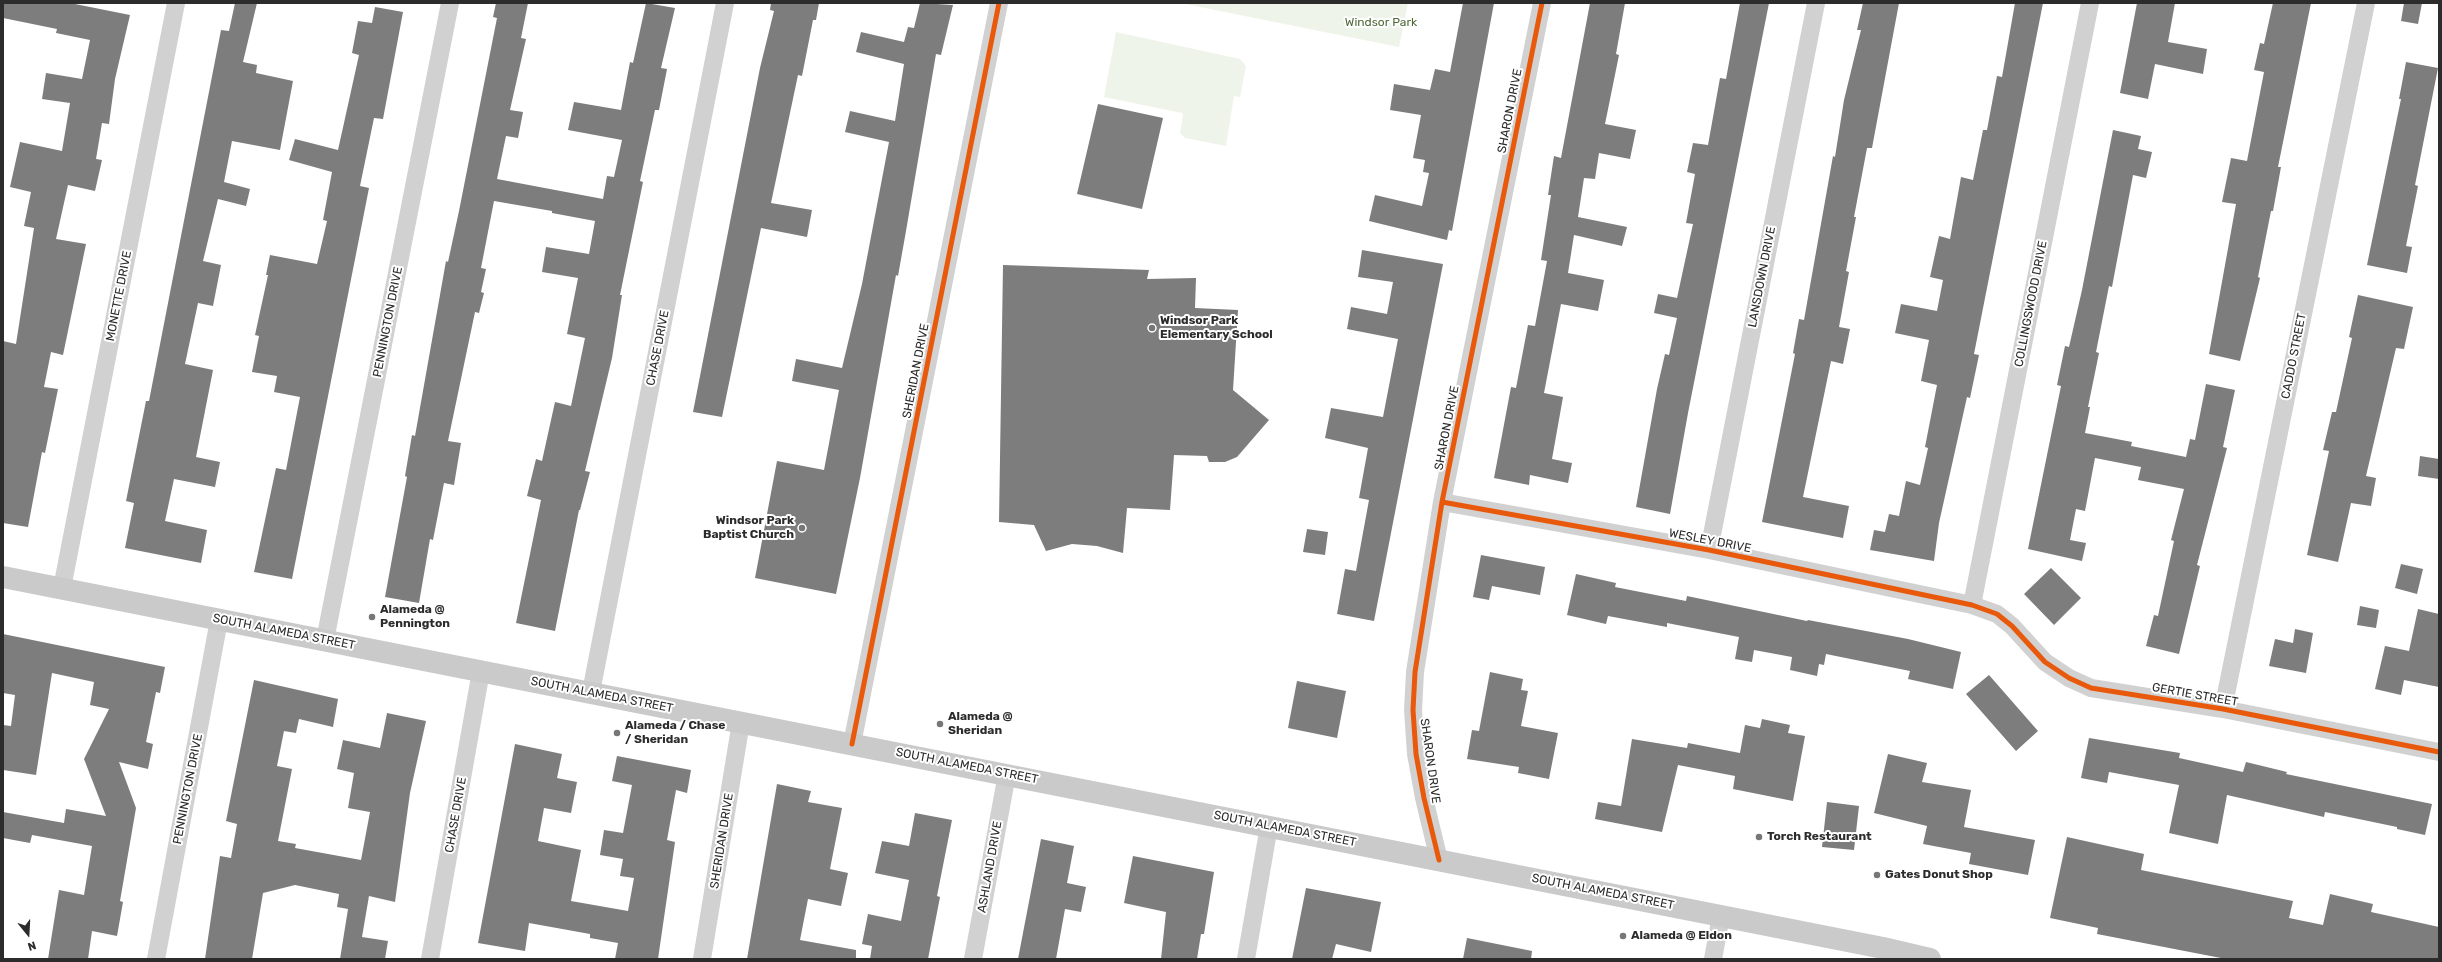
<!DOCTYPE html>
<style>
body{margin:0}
#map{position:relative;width:2442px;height:962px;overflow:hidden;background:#fff;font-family:Rubik,sans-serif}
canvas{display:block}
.frame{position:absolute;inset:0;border:4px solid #2c2c2c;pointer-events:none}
.north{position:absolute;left:8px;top:914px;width:40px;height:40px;-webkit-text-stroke:3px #fff;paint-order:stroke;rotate:162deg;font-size:11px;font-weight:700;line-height:16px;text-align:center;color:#2c2c2c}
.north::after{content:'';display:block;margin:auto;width:14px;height:18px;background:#2c2c2c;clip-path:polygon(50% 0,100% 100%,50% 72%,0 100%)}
</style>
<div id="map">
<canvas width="2442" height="962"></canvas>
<div class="frame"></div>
<div class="north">N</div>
</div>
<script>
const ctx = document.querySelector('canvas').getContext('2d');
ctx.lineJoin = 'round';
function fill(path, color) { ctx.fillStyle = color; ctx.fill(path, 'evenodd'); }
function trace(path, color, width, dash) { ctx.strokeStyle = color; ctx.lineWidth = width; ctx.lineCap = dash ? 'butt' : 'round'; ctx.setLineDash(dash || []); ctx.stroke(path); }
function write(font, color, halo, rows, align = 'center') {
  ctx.font = font + ' Rubik,sans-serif'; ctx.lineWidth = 4; ctx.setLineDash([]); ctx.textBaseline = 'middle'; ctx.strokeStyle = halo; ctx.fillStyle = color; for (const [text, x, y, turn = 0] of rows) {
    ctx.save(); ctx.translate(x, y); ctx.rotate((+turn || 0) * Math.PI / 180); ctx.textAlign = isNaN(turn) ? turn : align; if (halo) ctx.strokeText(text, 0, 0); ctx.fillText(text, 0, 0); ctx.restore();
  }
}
fill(new Path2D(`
 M1180 3H1408L1399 47Z
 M1116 32 1240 59 1246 66 1240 97 1234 96 1226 146 1185 138 1180 133 1183 115 1182 113 1104 97Z`), '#eff4ea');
fill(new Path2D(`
 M3 3H70L130 15 115 79 109 124 102 123 96 159 102 160 95 191 68 185 56 239 86 244 63 355 51 352 44 387 58 389 45 453 42 452 28 527 3 523V341L16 344 34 228 24 226 31 192 10 187 20 142 62 151 70 103 42 99 46 73 82 79 90 40 56 33 57 29 3 18Z
 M235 3H257L243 62 257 65 256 73 293 81 280 150 232 141 224 182 250 189 246 206 218 199 203 261 221 265 213 306 198 303 185 364 213 370 196 457 220 462 215 487 174 479 165 521 207 530 201 563 125 548 134 503 126 501 146 401H149L221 30 229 31Z
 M496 3H528L521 38 526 39 510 110 523 112 518 138 506 136 497 179 603 199 607 176 614 177 622 140 568 130 574 102 621 110 630 62 633 63 646 3 675 8 661 68 667 69 659 110H655L640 181 643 182 620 295H622L612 358 585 471 590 472 580 510H579L555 631 516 623 541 500 527 496 536 459 542 461 555 402 571 406 585 338 567 334 578 278 542 272 546 247 589 254 595 221 552 213V211L494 201 481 268 486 269 481 292 484 293 479 313 475 312 448 441 461 443 454 485 444 483 433 540 430 539 419 603 385 597 407 477 405 476 412 435 415 436 446 261 448 262 459 211 497 18 493 17Z
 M771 3H819L816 20H813L802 76 798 75 771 203 812 210 807 237 761 228 722 417 693 412 760 68 774 11 770 10Z
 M920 3 953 5 941 55 936 54 906 231 898 276 896 275 860 478 836 594 755 578 777 461 824 470 839 390 792 381 796 359 842 368 862 284 889 142 845 132 850 111 895 121 904 64 856 52 861 32 904 42 908 27 914 28Z
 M1463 3H1494L1452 231 1449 230 1447 240 1369 221 1375 195 1422 206 1429 173 1423 172 1425 160 1413 158 1421 115 1390 110 1394 84 1430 90 1435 69 1450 72Z
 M1590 3H1625L1616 54 1619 55 1605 124 1636 130 1630 159 1599 153 1595 179 1584 178 1578 217 1627 227 1622 246 1574 235 1568 273 1604 280 1598 311 1561 304 1544 393 1563 397 1552 459 1572 463 1568 483 1530 475 1529 485 1494 478 1511 387 1516 388 1528 325 1535 326 1547 261 1541 260 1551 195H1548L1554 156 1561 158Z
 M1740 3H1769L1688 413 1670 514 1636 507 1657 389 1665 354 1669 355 1677 318 1654 313 1658 294 1677 298 1693 224 1686 223 1695 174 1687 172 1693 143 1708 145 1720 78 1726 79Z
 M1863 3H1899L1872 148H1867L1854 217H1856L1846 271 1849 272 1839 327 1850 329 1843 364 1831 361 1803 497 1849 506 1843 538 1762 522 1795 354 1793 353 1799 319 1804 320 1833 156 1835 157 1844 100 1861 30H1857Z
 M2015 3H2043L1974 354 1979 355 1970 398 1967 397 1939 523 1934 561 1870 550 1874 530 1885 532 1889 514 1899 516 1906 481 1920 485 1928 448 1925 447 1937 385 1921 381 1929 340 1895 333 1901 304 1937 311 1943 280 1930 277 1939 236 1950 239 1961 177 1973 180 1983 130H1987L1997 76 2002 77Z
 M2137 3H2175L2168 42 2207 49 2203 74 2155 64 2148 99 2120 93Z
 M2273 3H2311L2278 167H2281L2273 211H2271L2258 277 2260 278 2240 361 2209 354 2236 204 2222 202 2231 158 2247 161 2264 72 2254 70 2260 43 2264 44Z
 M2404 3H2422L2418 24 2401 21Z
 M375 7 403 12 383 119 374 118 360 186 369 188 292 579 254 572 276 468 286 470 300 397 274 392 277 376 252 372 259 336 255 335 268 275H266L270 255 317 264 327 221 323 220 332 172 289 160 295 139 338 150 359 55 352 53 358 21 372 23Z
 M2406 62 2438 68 2415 185 2418 186 2406 246 2412 247 2407 273 2367 265 2401 99H2399Z
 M1098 104 1163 118 1142 209 1077 194Z
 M2113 130 2141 136 2138 149 2152 152 2146 178 2133 175 2112 287 2109 286 2096 352 2099 353 2088 407H2090L2085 433 2132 442 2131 446 2186 457 2190 439 2195 440 2206 384 2235 390 2223 447 2227 448 2197 565 2200 566 2179 654 2146 646 2154 615 2158 616 2174 541 2171 540 2184 489 2138 480 2141 467 2095 458 2085 511 2076 509 2070 540 2086 543 2082 561 2028 549 2061 386 2057 385 2065 346 2069 347 2082 290Z
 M1362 250 1443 264 1374 621 1337 614 1345 569 1356 571 1369 500 1359 498 1368 448 1325 438 1331 408 1383 417 1398 339 1347 329 1351 307 1387 314 1393 282 1358 277Z
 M1003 265 1149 270 1147 279 1196 278 1195 308 1238 310 1233 390 1269 420 1237 457 1225 462H1209L1207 456 1174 455 1170 510 1127 508 1123 553 1097 546 1072 544 1046 551 1034 525 999 522Z
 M2358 295 2413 307 2404 349 2396 348 2366 476 2376 478 2371 506 2351 503 2338 562 2307 555 2329 451 2323 450 2332 412H2336L2352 338 2349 337Z
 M2420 456 2439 459V479L2418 476Z
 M1307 529 1328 532 1325 555 1303 552Z
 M1481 555 1545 567 1540 595 1492 586 1489 600 1473 597Z
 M2401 564 2423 569 2417 594 2395 588Z
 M2051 568 2081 598 2054 625 2024 594Z
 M1576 574 1616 583 1615 587 1686 601 1687 596 1807 621 1808 620 1908 639 1961 652 1953 689 1908 679 1910 671 1826 654 1824 665 1819 664 1817 676 1790 670 1792 657 1754 650 1752 662 1735 659 1739 637 1667 623V627L1608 616 1606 624 1567 615Z
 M2360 606 2379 610 2376 628 2357 625Z
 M2418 609 2439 614V687L2404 680 2401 695 2375 689 2385 646 2409 651Z
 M2295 629 2313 633 2306 673 2269 666 2275 639 2293 643Z
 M3 634 165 667 160 693 156 692 146 742 153 744 148 769 119 762 136 808 120 901 123 902 117 936 92 931 88 959H48L59 890 84 895 92 846 32 835 30 843 3 838V812L64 823 66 809 106 816 84 759 109 709 90 705 94 682 52 673 36 775 3 770V725L11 726 15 695 3 693Z
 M1490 672 1523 679 1521 690 1528 691 1521 726 1558 733 1549 779 1518 773 1519 767 1467 759 1472 730 1479 731Z
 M1989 675 2038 731 2016 751 1966 694Z
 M254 680 338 699 333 727 299 719 296 733 284 731 277 766 292 769 278 841 296 844 295 848 361 860 370 812 348 808 354 773 337 769 343 740 380 748 387 713 426 721 410 793 395 902 369 896 362 937 388 941 385 959H340L348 909 337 907 339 894 295 885 263 893 252 959H205L220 856 231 858 237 824 226 821Z
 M1297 681 1346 691 1337 738 1288 728Z
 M1762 719 1790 725 1788 733 1805 736 1793 801 1733 789 1735 776 1678 765 1662 832 1595 819 1598 802 1621 806 1632 739 1687 748 1688 743 1740 753 1745 725 1760 728Z
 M2089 738 2180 753 2179 758 2243 772 2246 762 2287 772 2286 774 2432 804 2425 835 2397 829V827L2325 812 2324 817 2227 795 2218 844 2169 833 2179 785 2109 772 2107 783 2081 778Z
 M515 744 562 754 557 778 577 782 571 813 544 808 538 841 581 850 571 901 628 911 634 878 620 876 623 859 600 855 604 830 623 833 632 785 612 781 617 756 691 770 687 793 676 790 667 840 675 842 658 959H615L618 943 590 938V934L529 923 525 951 478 943Z
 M1888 754 1927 763 1922 782 1971 790 1964 827 2035 840 2028 875 1969 864 1971 853 1923 844 1927 826 1874 813Z
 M777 784 811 791 808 802 842 808 830 869 848 873 841 906 808 899 800 940 856 950V959H747Z
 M1827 802 1859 806 1854 850 1822 847Z
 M915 813 952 820 937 896 940 897 928 959H870L872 946 862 944 868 914 901 921 909 880 875 873 882 841 909 846Z
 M2067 837 2144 854 2141 870 2293 901 2289 918 2323 925 2330 894 2373 904 2371 912 2439 927V959H2226L2097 934 2098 928 2050 918Z
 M1041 839 1074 846 1067 883 1086 887 1081 912 1065 909 1056 959H1018Z
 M1133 856 1214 872 1204 934H1201L1197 959H1161L1166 912 1124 903Z
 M1306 888 1381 902 1371 952 1336 944 1332 959H1292Z
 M1467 938 1532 951 1531 959H1463Z`), '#7d7d7d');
trace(new Path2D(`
 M1442 502 1709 550 1972 605 1997 614 2012 626 2045 662 2069 678 2091 688 2223 709 2439 752
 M1709 550 1816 3
 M62 588 176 3
 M1972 605 2090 3
 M325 640 450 3
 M591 692 725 3
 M2223 709 2366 3
 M852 744 999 3
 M1439 860 1424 798 1416 754 1413 710 1415 672 1442 502 1542 3
 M156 959 219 620
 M430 959 481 671
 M702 959 741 722
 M973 959 1007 774
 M1246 959 1269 826
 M1713 959 1721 916`), '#d1d1d1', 18);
trace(new Path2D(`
 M3 577 1883 948 1930 959`), '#cacaca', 22);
trace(new Path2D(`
 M1442 502 1709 550 1972 605 1997 614 2012 626 2045 662 2069 678 2091 688 2223 709 2439 752
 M852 744 999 3
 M1439 860 1424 798 1416 754 1413 710 1415 672 1442 502 1542 3`), '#e8590c', 5);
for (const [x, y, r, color] of [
 [1152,328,4,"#767676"],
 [802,528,4,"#767676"],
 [372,617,4,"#767676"],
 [940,724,4,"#767676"],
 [617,733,4,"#767676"],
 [1759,837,4,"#767676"],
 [1877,875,4,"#767676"],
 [1623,936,4,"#767676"]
]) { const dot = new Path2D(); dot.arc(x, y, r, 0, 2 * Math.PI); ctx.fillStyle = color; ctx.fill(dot); trace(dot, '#fff', 1.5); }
write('12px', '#4f6938', '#fff', [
 ["Windsor Park",1381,23]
]);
write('12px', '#2c2c2c', '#fff', [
 ["SHARON DRIVE",1510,111,-79],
 ["LANSDOWN DRIVE",1762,277,-79],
 ["MONETTE DRIVE",119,296,-79],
 ["COLLINGSWOOD DRIVE",2031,304,-79],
 ["PENNINGTON DRIVE",388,322,-79],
 ["CHASE DRIVE",658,348,-79],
 ["CADDO STREET",2294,356,-79],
 ["SHERIDAN DRIVE",916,371,-79],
 ["SHARON DRIVE",1447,428,-79],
 ["WESLEY DRIVE",1710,541,11],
 ["SOUTH ALAMEDA STREET",284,632,11],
 ["SOUTH ALAMEDA STREET",602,695,11],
 ["GERTIE STREET",2195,695,10],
 ["SHARON DRIVE",1430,761,82],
 ["SOUTH ALAMEDA STREET",967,766,11],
 ["PENNINGTON DRIVE",188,789,-79],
 ["CHASE DRIVE",456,815,-80],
 ["SOUTH ALAMEDA STREET",1285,829,11],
 ["SHERIDAN DRIVE",722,841,-81],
 ["ASHLAND DRIVE",990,867,-80],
 ["SOUTH ALAMEDA STREET",1603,892,11]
]);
write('bold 12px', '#2c2c2c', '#fff', [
 ["Windsor Park",1160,321],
 ["Elementary School",1160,335],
 ["Windsor Park",794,521,"right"],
 ["Baptist Church",794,535,"right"],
 ["Alameda @",380,610],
 ["Pennington",380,624],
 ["Alameda @",948,717],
 ["Sheridan",948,731],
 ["Alameda / Chase",625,726],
 ["/ Sheridan",625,740],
 ["Torch Restaurant",1767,837],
 ["Gates Donut Shop",1885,875],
 ["Alameda @ Eldon",1631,936]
], 'left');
</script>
